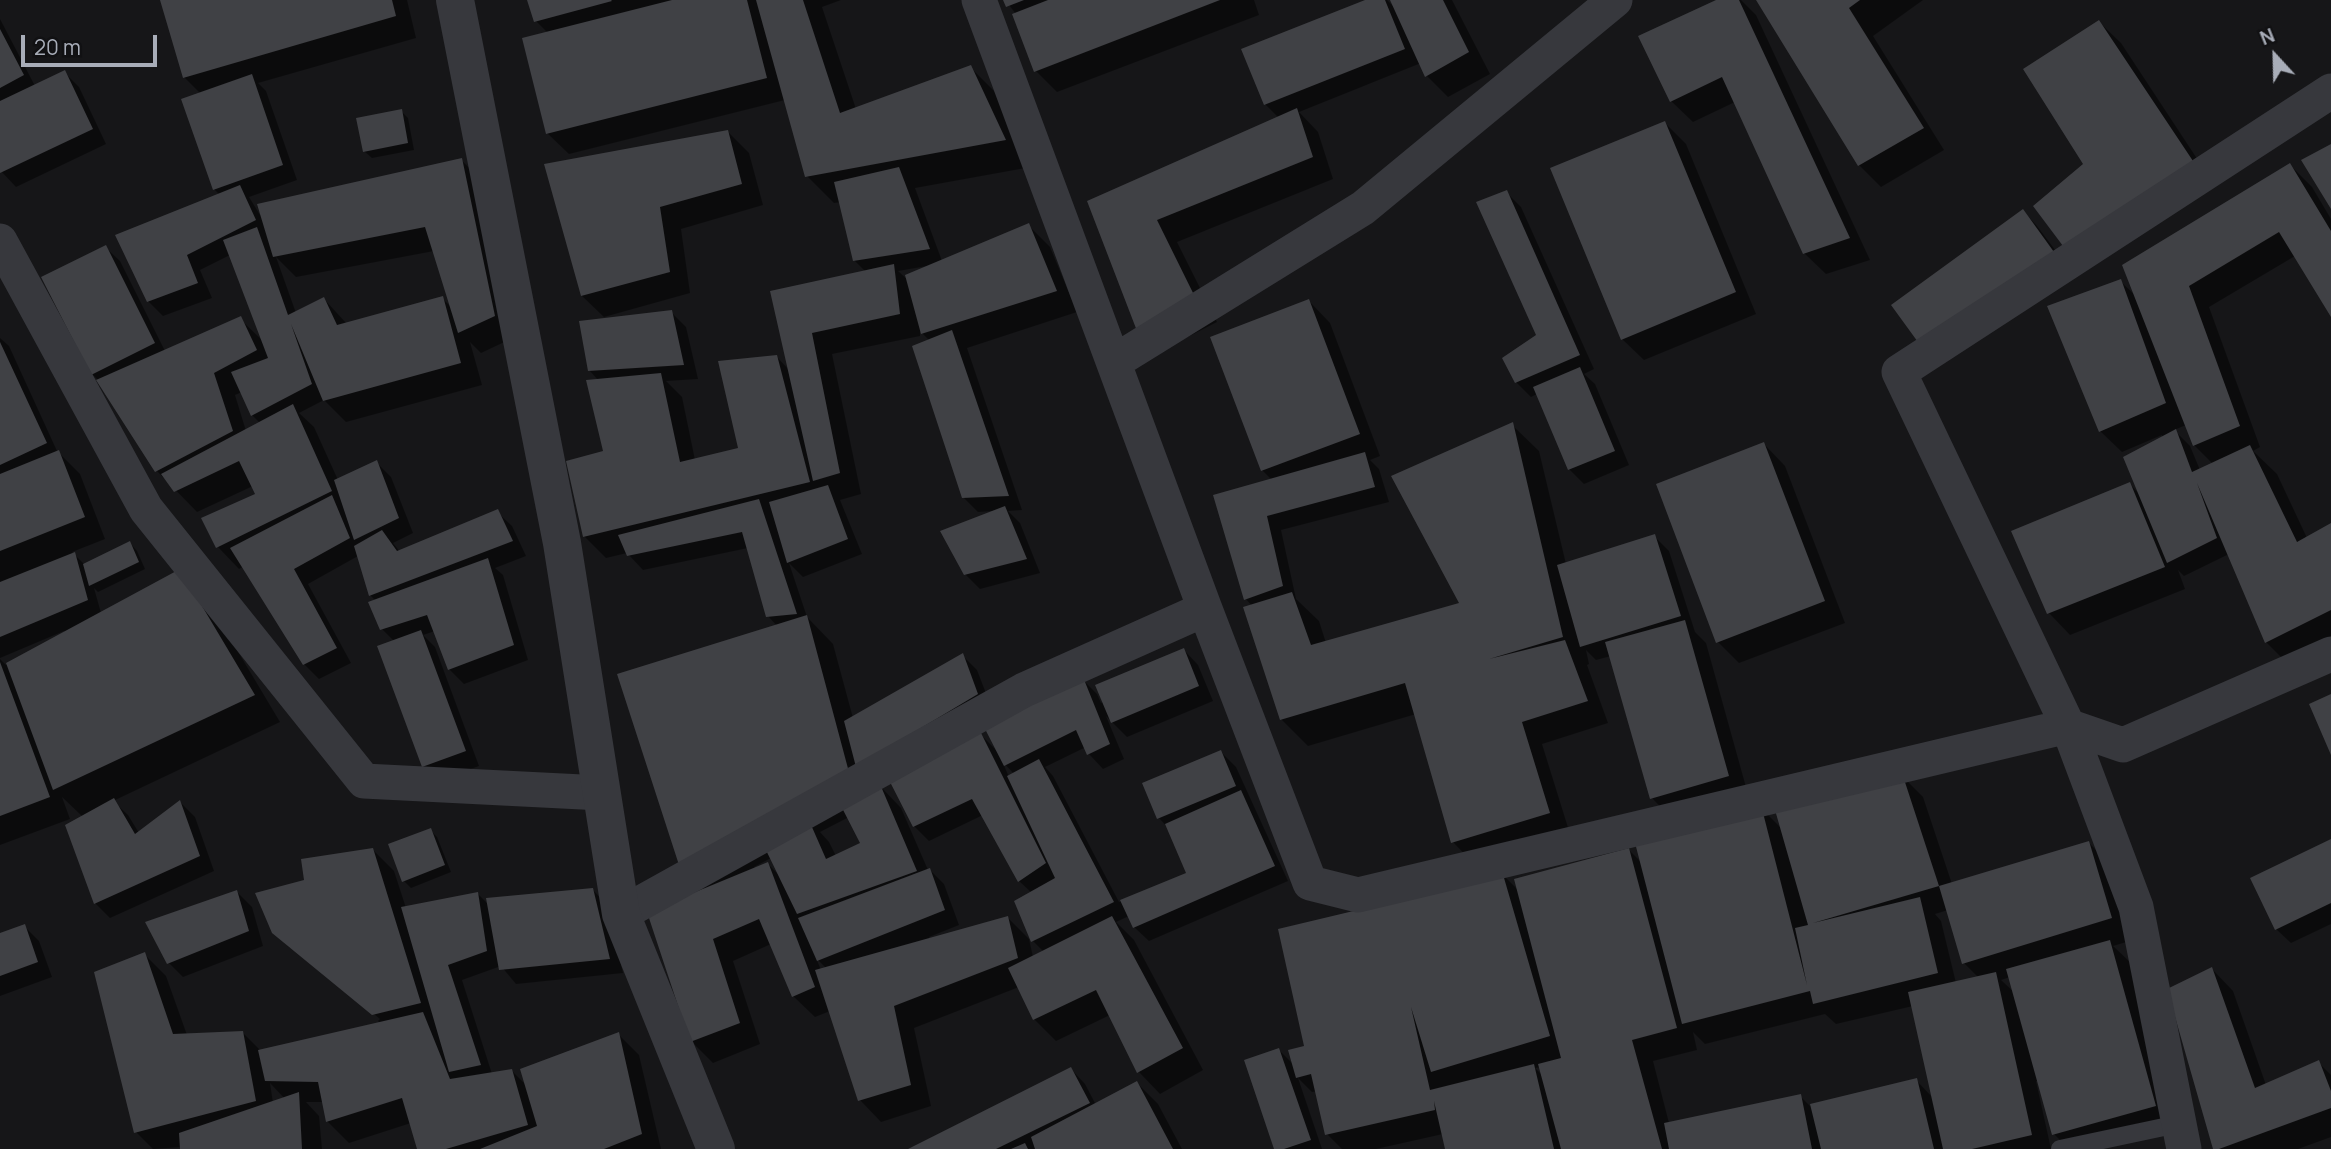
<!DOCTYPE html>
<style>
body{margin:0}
#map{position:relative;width:2331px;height:1149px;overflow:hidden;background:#161618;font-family:Manrope,sans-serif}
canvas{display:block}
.north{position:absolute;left:2240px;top:21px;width:70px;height:70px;-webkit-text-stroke:5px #111113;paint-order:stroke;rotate:338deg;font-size:19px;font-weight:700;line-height:28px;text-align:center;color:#a8adb8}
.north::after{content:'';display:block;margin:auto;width:24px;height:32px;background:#a8adb8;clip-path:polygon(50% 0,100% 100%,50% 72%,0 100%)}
.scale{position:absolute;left:21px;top:35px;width:136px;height:32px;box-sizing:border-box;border:4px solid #a8adb8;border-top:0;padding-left:9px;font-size:21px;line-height:24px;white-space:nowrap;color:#a8adb8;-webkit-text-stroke:5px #111113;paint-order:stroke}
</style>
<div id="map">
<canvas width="2331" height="1149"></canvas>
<div class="north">N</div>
<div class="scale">20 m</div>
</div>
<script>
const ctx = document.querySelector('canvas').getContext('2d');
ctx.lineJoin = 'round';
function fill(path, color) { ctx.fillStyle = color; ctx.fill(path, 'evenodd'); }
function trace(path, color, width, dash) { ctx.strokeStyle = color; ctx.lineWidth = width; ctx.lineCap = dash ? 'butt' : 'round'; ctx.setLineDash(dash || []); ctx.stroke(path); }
fill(new Path2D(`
 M162 0H407L416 38 258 83 266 91 297 180 249 197 260 215 461 160 483 181 515 337 481 353 470 342 482 385 346 422 324 400 299 413 314 427 338 480 376 462 391 477 413 533 393 543 400 552 497 512 512 526 526 556 495 568 503 575 528 660 464 684 449 669 435 631 423 635 435 647 479 766 438 781 423 766 395 642 382 629 376 601 370 595 358 556 308 584 351 663 319 679 304 664 244 566 239 569 218 547 257 495 253 486 197 512 157 471 100 382 92 374 105 247 120 261 165 351 240 319 264 342 230 255 200 270 212 298 163 316 148 301 220 195 214 189 201 94 184 77ZM434 251 452 308 442 298 347 324 324 299 296 313 276 257 296 277ZM242 392 252 415 260 423 246 431 235 395Z
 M529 0H841L822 7 856 109 970 67 997 94 1031 167 915 188 942 261 1028 225 1050 247 1077 312 967 348 1022 510 1008 511 1020 523 1040 573 980 589 965 574 993 511 978 512 963 497 930 341 920 331V336L832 354 861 494 840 500 862 554 803 577 789 563 807 617 833 644 853 718 962 655 977 670 992 709 880 786 901 808 928 870H930L944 884 959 925 929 937 930 939 1008 918 1029 939 1033 957 1044 952 1033 941 1032 893 1019 881 983 815 929 841 914 826 979 733 998 752 1082 679 1097 694 1101 703 1184 650 1198 665 1213 701 1127 737 1106 716 1124 759 1103 769 1089 754 1086 747 1045 767 1053 776 1119 902 1188 874 1169 829 1159 818 1221 752 1236 767 1288 881 1149 941 1134 927 1129 916 1116 922 1134 940 1203 1070 1160 1094 1139 1072 1110 1015 1056 1041 1034 1019 1019 987 914 1028 931 1106 881 1122 860 1100 830 1011 815 1017 793 996 771 944 733 961 760 1044 713 1063 691 1041 705 890 680 865 777 626 768 616 748 548 643 570 627 553 606 558 584 536 605 452 599 381 589 370 671 312 686 327 698 379 666 381 682 397 695 460 741 449 777 357 789 370 772 292 866 272 854 260 841 202 834 203 807 176 785 100 569 154 547 133 548 33 536 21ZM927 266 909 281 898 271ZM1002 761 1014 774 1009 777ZM849 817 862 844 836 856 829 842 820 832ZM771 858 780 876 768 864 756 869 754 867ZM816 958 826 968 821 970Z
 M1005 0H1254L1259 15 1057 92 1036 71 1016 14Z
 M1369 0H1387L1395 8 1391 0H1452L1490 74 1448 97 1427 76 1421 63 1299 112 1318 132 1333 179 1177 242 1217 322 1160 351 1089 202 1279 118 1265 104Z
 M1720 0H1741L1756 15 1870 260 1826 274 1804 253 1735 102 1693 122 1671 101Z
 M1758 0H1923L1873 36 1944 150 1881 187 1859 165Z
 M0 19 35 86 64 72 79 87 106 144 16 187 0 170Z
 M2099 22 2121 43 2213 183 2086 165Z
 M401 111 408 118 414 150 372 158 364 151Z
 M1665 123 1686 144 1756 314 1644 360 1622 339Z
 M728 132 749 153 763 205 681 229 690 293 604 317 582 296 547 166Z
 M2290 165 2312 187 2331 219V313L2295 256 2209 307 2260 447 2253 451 2277 474 2307 538 2331 525V650L2293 669 2266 642 2229 554 2184 576 2178 570 2185 589 2070 635 2049 613 2014 532 2130 484 2141 496 2163 438 2162 435 2122 452 2100 431 2120 281 2136 296ZM2186 425 2194 445 2213 464 2200 470 2190 446 2174 430Z
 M1506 192 1521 207 1594 369 1584 374 1595 384 1629 465 1584 484 1569 469 1537 394 1531 397 1516 382 1539 336Z
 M2023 211 2037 226 2068 267 1939 362Z
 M1309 301 1330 323 1380 456 1370 460 1379 469 1389 502 1281 530 1296 599 1319 621 1326 643 1462 604 1512 425 1539 451 1566 564 1654 536 1669 551 1695 632 1706 643 1749 798 1673 820 1652 798 1611 656 1596 660 1586 650 1589 664 1587 665 1608 723 1542 744 1570 834 1474 864 1453 842 1416 714 1308 746 1281 719 1252 606 1246 599 1215 497 1272 480 1262 470Z
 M0 338 9 346 57 451 80 474 105 539 72 552 85 565 130 543 137 551 145 569 98 592 94 588 101 613 206 598 280 722 113 801 128 815 139 833 180 802 195 817 214 871 110 918 95 903 67 826 83 817 62 797 70 819 0 845V659L6 665 66 633 64 631 0 658Z
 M1764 444 1785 466 1845 623 1739 663 1718 642Z
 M1901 775 1923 797 1952 884 2089 843 2110 864 2133 940 2113 946 2131 963 2176 1127 2069 1149 2054 1134 2039 1081H2036L2051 1149H1447L1443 1134 1376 1149H1342L1327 1134 1317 1091 1312 1092 1298 1078 1322 1149H1276L1279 1050 1294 1065 1388 906 1501 873 1519 891 1629 850 1642 863 1760 807 1782 829ZM1948 910 1964 963 1979 978 1956 983 1941 921 1935 914ZM2010 977 2015 993 2001 980ZM1913 1006 1933 1098 1916 1080 1810 1106 1800 1096 1669 1123 1653 1061 1697 1050 1693 1032 1705 1044 1825 1014 1836 1024ZM1541 1067 1543 1076 1535 1068Z
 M430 830 437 837 451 872 411 888 404 881Z
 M2331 841V924L2291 943 2276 929Z
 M373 850 394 871 406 908 478 894 489 905 593 890 607 905 623 973 516 984 501 966 462 980 492 1074 512 1071 526 1085 618 1034 639 1055 661 1149H419L411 1123 349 1143 327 1121 324 1102H306L319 1116 322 1149H181V1147L153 1149 136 1132 144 954 166 976 187 1035 243 1033 261 1051 381 1024 378 1021 380 1019 290 945V948L273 932 306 881ZM270 1083 285 1099 273 1103Z
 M237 892 252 907 263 946 183 977 169 963Z
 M24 926 39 941 52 977 0 996V935Z
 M2212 969 2233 991 2266 1085 2318 1062 2331 1075V1137L2298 1149H2215Z
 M1071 1069 1085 1084 1096 1105 1137 1083 1158 1104 1182 1149H912Z`), '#0007');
fill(new Path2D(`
 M160 0H392L396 16 183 78Z
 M527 0H611L612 1 534 22Z
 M672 0H747L767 78 546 134 522 38Z
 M756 0H803L840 113 971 65 1006 140 805 177Z
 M1003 0H1024L1006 7Z
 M1048 0H1220L1034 72 1012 14Z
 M1365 0H1385L1405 49 1264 105 1241 49Z
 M1390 0H1443L1469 52 1425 77Z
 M1716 0H1739L1850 238 1803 254 1722 77 1670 102 1638 36Z
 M1756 0H1860L1849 8 1924 128 1858 166Z
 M2099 20 2193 161 2063 246 2033 206 2083 164 2023 69Z
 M0 29 24 75 0 88Z
 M65 70 93 129 0 173V101Z
 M252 74 283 165 213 190 181 99Z
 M1297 108 1313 157 1157 220 1197 301 1137 331 1087 201Z
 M402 109 408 143 363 152 356 118Z
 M1665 121 1736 292 1621 340 1550 168Z
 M728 130 742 184 660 207 670 272 581 296 544 164Z
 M2331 144V209L2301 160Z
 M462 158 495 316 458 333 425 227 273 257 257 204Z
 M2290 163 2331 231V317L2279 232 2189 286 2240 426 2193 446 2122 265Z
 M899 167 930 249 853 261 834 182Z
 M240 185 256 220 187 255 198 283 147 302 115 235Z
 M1507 190 1580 355 1515 383 1502 358 1536 335 1476 202Z
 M2023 209 2054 252 1923 349 1891 305Z
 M1029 223 1057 291 921 334 905 275Z
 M257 227 288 315 324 297 337 325 443 296 461 363 323 401 291 324 312 384 251 416 231 372 268 358 223 240Z
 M106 245 155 343 91 375 41 277Z
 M894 264 900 314 812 333 840 473 813 481 770 291Z
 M2121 279 2166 403 2099 432 2047 306Z
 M1309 299 1360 434 1261 471 1210 337Z
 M672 310 684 365 588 371 579 321Z
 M241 316 257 350 214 373 233 431 155 472 96 380Z
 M952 330 1009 496 962 498 912 346Z
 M0 342 47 443 0 465Z
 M777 355 810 482 583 537 566 461 603 451 586 380 661 373 680 462 738 448 718 361Z
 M1580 367 1615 451 1568 470 1533 387Z
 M293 404 332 491 216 548 201 518 255 494 239 461 174 492 161 474Z
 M1513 422 1563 637 1489 659 1565 640 1588 701 1522 722 1550 813 1451 843 1405 683 1280 720 1243 607 1292 592 1311 645 1459 603 1391 476Z
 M2176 429 2192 472 2250 445 2297 542 2331 523V610L2265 643 2197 483 2217 538 2167 563 2123 457Z
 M1764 442 1825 601 1716 643 1656 484Z
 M59 450 85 517 0 551V474Z
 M1365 452 1375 487 1267 516 1283 586 1244 600 1213 495Z
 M377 460 399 518 354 540 334 480Z
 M2130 482 2165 567 2047 614 2011 531Z
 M828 485 848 539 787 563 769 502Z
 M332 495 350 538 294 569 337 648 303 665 230 548Z
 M759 499 797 614 766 617 742 532 627 556 618 535Z
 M1005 506 1027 559 964 575 940 531Z
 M498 509 513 541 369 596 354 546 382 530 397 551Z
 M1655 534 1681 616 1580 647 1557 565Z
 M130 541 139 562 89 586 83 564Z
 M75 552 88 600 0 637V582Z
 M488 558 514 645 448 670 427 615 380 630 368 602Z
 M180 569 255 695 53 790 6 663Z
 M807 615 850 776 679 865 617 674Z
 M1685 620 1729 776 1650 799 1605 642Z
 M421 630 466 751 422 767 377 646Z
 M1184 648 1199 686 1111 723 1095 685Z
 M963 653 978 694 856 767 844 721Z
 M0 662 50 797 0 816Z
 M1083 677 1110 744 1087 755 1076 730 1004 766 984 727Z
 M2331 694V755L2309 704Z
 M980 731 1046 863 1018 882 972 799 913 827 889 780Z
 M1221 750 1236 786 1157 819 1142 783Z
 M1039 759 1114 902 1031 942 1014 901 1055 878 1007 776Z
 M1902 773 1939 886 1813 923 1920 897 1938 973 1813 1004 1810 991 1682 1024 1634 839 1761 805 1807 985 1795 928 1808 925 1775 810Z
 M880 784 917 871 797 914 763 844 808 818 826 859 860 843 839 802Z
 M1241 790 1275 866 1133 928 1120 900 1186 873 1165 824Z
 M114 798 135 834 180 800 200 856 94 904 65 825Z
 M431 828 445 865 402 882 388 844Z
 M2331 839V903L2275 930 2250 878Z
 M2089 841 2112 918 1962 964 1939 886Z
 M373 848 421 1003 372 1015 272 933 255 893 304 880 301 859Z
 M1629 848 1677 1028 1632 1040 1662 1149H1561L1538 1064 1561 1058 1514 879Z
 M768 862 815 987 792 997 759 919 713 939 740 1023 690 1042 647 912Z
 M930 868 945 910 817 961 798 918Z
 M1502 871 1550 1036 1431 1072 1411 1007 1430 1090 1534 1064 1554 1149H1445L1434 1101 1435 1110 1325 1135 1311 1074 1296 1078 1288 1050 1304 1046 1278 929 1387 903Z
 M593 888 610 959 499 970 486 898Z
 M237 890 249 931 167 964 145 922Z
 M478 892 487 951 448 965 481 1065 449 1072 401 907Z
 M1008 916 1018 958 894 1006 911 1085 858 1101 815 970Z
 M1112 916 1183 1048 1137 1073 1096 990 1033 1020 1008 968Z
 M25 924 38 962 0 976V933Z
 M2110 940 2156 1106 2052 1135 2006 969Z
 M145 952 173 1034 243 1031 256 1101 134 1133 94 972Z
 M2212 967 2255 1088 2319 1060 2331 1091V1108L2219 1149H2213L2167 989Z
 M1996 972 2032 1135 1972 1149H1943L1908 992Z
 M423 1012 450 1079 512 1069 528 1125 446 1149H417L402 1098 326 1122 318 1082 265 1081 258 1050Z
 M619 1032 642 1134 604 1149H480L537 1126 520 1069Z
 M1279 1048 1311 1140 1284 1149H1274L1244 1060Z
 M1071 1067 1090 1103 996 1149H908Z
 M1917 1078 1934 1149H1821L1810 1104Z
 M1137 1081 1173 1149H1035L1031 1137Z
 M299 1092 302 1149H180L179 1133Z
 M1801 1094 1812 1149H1669L1664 1123Z
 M1025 1143 1028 1149H1011Z`), '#404145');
trace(new Path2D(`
 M2060 1149 2178 1124`), '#37383d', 18);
trace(new Path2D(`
 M979 0 1205 609
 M0 241 146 509 364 781 602 793
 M1114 362 1363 208 1615 0
 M621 914 1024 690 1205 609 1310 883 1358 895 2068 726 1899 372 2331 91
 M2184 1149 2136 907 2068 726 2123 745 2331 654`), '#37383d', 35);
trace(new Path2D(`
 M455 0 562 543 621 914 716 1149`), '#37383d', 38);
</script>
